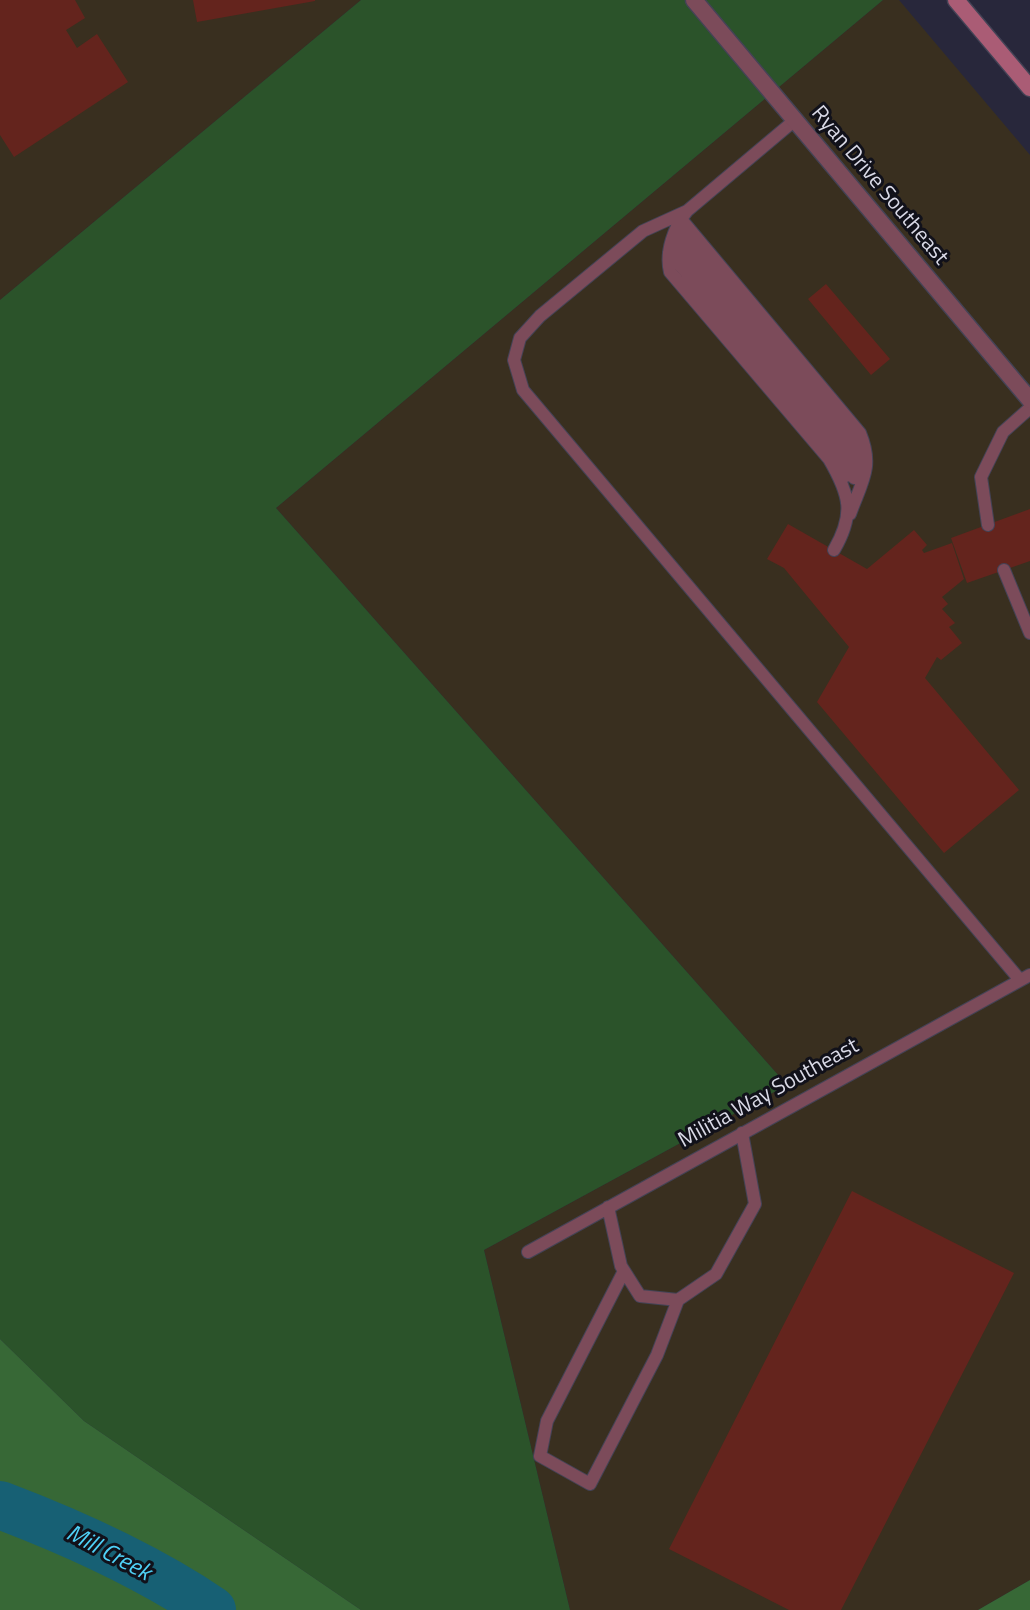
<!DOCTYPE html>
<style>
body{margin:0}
canvas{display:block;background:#28273b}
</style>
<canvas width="1030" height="1610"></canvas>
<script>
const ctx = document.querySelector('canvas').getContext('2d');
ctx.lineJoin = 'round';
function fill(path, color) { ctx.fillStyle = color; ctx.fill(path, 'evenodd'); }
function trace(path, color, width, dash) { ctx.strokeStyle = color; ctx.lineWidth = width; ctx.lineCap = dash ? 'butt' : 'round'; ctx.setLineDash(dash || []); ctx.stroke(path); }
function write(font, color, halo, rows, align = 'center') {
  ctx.font = font + ' "Titillium Web",sans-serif'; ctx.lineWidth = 6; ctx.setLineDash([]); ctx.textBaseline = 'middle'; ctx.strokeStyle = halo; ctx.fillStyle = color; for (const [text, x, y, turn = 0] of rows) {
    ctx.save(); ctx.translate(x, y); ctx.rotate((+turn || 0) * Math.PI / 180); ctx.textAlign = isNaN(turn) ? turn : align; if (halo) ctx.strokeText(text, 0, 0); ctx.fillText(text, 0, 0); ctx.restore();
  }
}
fill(new Path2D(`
 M0 0H361L0 300Z
 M883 0H899L1030 155V1580L978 1610H570L484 1250 787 1085 276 508Z`), '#392f1f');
fill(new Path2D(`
 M361 0H883L276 508 787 1085 484 1250 570 1610H361L84 1421 0 1339V300Z`), '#2b532a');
fill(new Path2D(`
 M0 1339 84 1421 361 1610H0Z
 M1030 1580V1610H978Z`), '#376836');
trace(new Path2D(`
 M0 1505C74 1533 147 1566 212 1610`), '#176074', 48);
fill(new Path2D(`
 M0 0H75L85 18 66 30 77 48 97 34 128 82 14 157 0 135Z
 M193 0H315V1L197 22Z
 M826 284 890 359 871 375 808 299Z
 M1030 509V561L967 583 951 538Z
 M788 524 867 569 914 530 927 545 922 550 924 553 952 543 964 579 942 597 948 604 942 609 955 623 949 627 962 643 941 660 937 657 925 678 1019 790 944 853 817 702 849 647 784 568 767 559Z
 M852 1191 1014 1273 841 1610H789L669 1549Z`), '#64241d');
const service = new Path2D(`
 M795 120 687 211C674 227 665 252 670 272L829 459C850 495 855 514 834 550
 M687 211 643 231 540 316 520 338 514 360 523 390 1020 980
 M681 219 860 433C874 467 862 481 850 514
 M677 228 852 440 859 461 860 476
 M673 240 844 446 854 478
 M669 252 837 452 846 476
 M988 525 981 477 1003 432 1030 408
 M1004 570 1030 633
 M608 1207 621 1266 640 1296 678 1300 716 1274 755 1204 742 1133
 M528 1252 1030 975
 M624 1271 547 1421 540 1456 590 1484 657 1355 678 1300`);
const minor = new Path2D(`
 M694 0 1030 400`);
const secondary = new Path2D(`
 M956 0 1030 88`);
trace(service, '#444356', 14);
trace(minor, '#444356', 19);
trace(secondary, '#444356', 19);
trace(service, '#7c4b5a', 12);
trace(minor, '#7c4b5a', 16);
trace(secondary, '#aa5c75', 16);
write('22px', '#d9d9e6', '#11111a', [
 ["Ryan Drive Southeast",879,186,50],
 ["Militia Way Southeast",769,1094,-29]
]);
write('italic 24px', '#4fd1f7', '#11111a', [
 ["Mill Creek",108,1554,28]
]);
</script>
